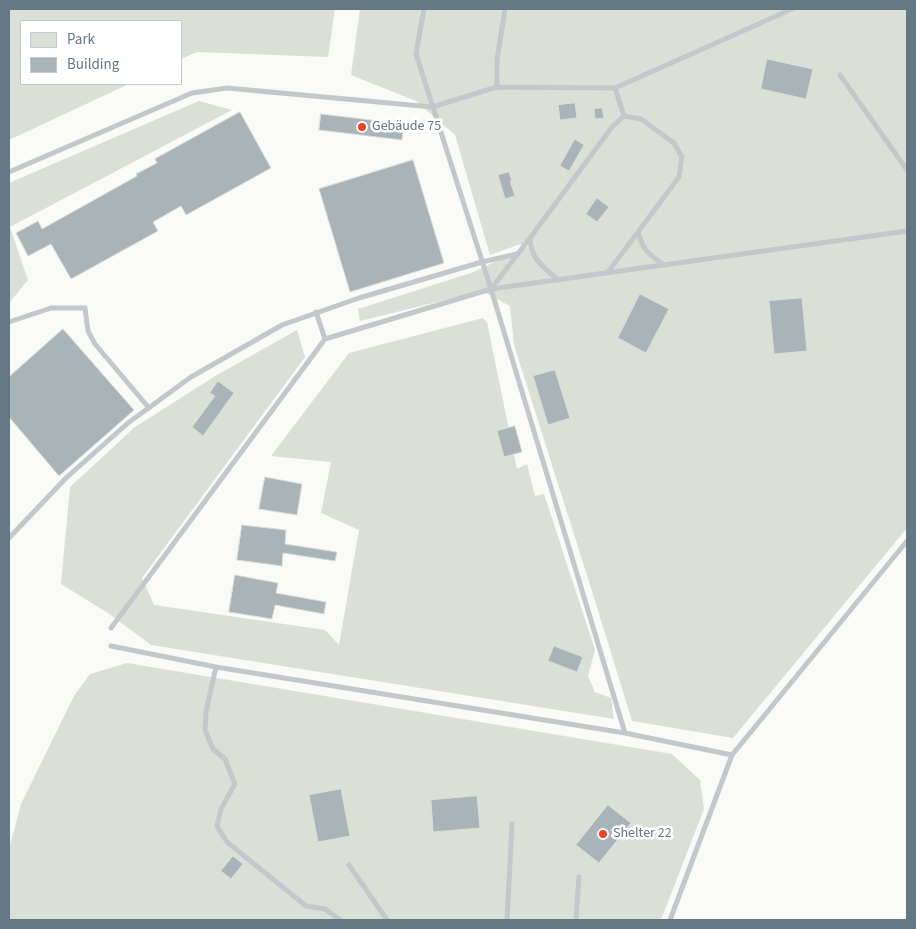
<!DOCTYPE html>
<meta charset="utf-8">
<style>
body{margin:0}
#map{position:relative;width:916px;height:929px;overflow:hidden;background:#fafaf7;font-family:"Source Sans 3",sans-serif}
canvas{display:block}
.frame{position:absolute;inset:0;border:10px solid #637884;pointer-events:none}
.legend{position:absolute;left:20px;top:20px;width:162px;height:65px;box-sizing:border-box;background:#fff;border:1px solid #c1c9ce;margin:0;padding:6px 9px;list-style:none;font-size:15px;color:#637884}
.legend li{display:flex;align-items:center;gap:10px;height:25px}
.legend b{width:25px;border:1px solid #c1c9ce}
</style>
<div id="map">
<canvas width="916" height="929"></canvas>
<div class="frame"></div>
<ul class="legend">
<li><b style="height:14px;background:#dae0d6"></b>Park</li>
<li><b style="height:14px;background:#a9b4b9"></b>Building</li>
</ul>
</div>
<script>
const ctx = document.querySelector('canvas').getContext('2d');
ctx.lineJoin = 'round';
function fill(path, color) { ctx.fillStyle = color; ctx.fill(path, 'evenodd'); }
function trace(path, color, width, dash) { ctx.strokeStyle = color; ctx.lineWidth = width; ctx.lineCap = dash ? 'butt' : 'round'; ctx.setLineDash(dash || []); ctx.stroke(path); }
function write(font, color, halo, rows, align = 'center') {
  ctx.font = font + ' "Source Sans 3",sans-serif'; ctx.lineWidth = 5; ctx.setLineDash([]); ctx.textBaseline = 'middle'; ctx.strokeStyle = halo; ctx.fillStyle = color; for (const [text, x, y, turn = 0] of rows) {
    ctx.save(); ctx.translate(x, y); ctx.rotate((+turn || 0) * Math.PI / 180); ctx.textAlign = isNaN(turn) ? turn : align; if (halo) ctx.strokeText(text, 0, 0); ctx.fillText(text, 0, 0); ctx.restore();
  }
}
fill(new Path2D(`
 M9 9H335L328 57 197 52 181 59V21H21V84H129L9 140Z
 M360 9H907V528L733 738 632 721 597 607 514 345 510 306 482 291 360 321 358 309 471 273 535 243 518 245 490 255 455 135 416 101 351 75Z
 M199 101 232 110 10 227 28 280 9 303V183Z
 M483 318 487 322 517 469 527 464 535 496 544 494 595 650 588 676 595 692 611 698 614 719 151 645 108 613 61 584 70 487 135 427 217 375 297 330 305 357 142 578 154 605 325 630 339 645 359 530 321 513 331 462 271 456 349 353Z
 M127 663 672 754 700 780 704 809 661 920H9V849L21 804 74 696 90 674Z`), '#dae0d6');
const building = new Path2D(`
 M767 59 813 69 806 99 761 89Z
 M575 103 577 118 560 120 558 105Z
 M602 108 604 118 595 119 594 109Z
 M240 112 271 168 186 215 181 206 153 222 158 231 71 279 51 244 28 256 16 233 38 221 42 229 137 176 136 174 157 163 155 159Z
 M321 114 404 124 402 140 319 130Z
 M575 139 584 145 569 171 560 166Z
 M413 160 444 263 350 292 319 189Z
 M509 172 512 181H510L515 196 505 199 498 175Z
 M597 198 609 207 597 222 586 214Z
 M640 294 669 309 646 353 618 338Z
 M802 298 807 351 774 354 769 301Z
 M63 329 134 410 59 476 9 417V377Z
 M555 370 570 418 548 425 533 376Z
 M218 381 234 393 203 436 192 427 215 396 210 393Z
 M515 426 522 452 504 457 497 431Z
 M265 477 302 484 297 515 259 509Z
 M242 525 286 530 285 544 337 552 335 561 283 553 282 566 237 560Z
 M235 575 278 583 276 593 326 602 324 614 275 605 272 619 229 612Z
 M554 646 583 657 577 672 548 661Z
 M341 789 350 836 318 842 309 795Z
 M477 796 480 828 433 832 431 800Z
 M608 805 631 823 599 863 576 845Z
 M233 856 243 864 231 879 221 871Z`);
fill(building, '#a9b4b9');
trace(building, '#dcdcd9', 1);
trace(new Path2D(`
 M424 9 416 54 491 289 625 733
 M840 75 907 170
 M497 87V60L505 9
 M615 88 624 116
 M9 172 192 93 227 88 432 107 497 87 615 88 792 9
 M608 272 638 232
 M558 280C543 266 531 260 530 238L612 127 624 116 641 119 674 143 682 157 679 177 638 232C643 250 648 254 664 265
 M491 289 530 238
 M316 312 325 339
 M9 322 51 308H85L88 331 95 344 149 408
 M9 538 66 478 128 423 191 377 282 325 359 298 482 262 517 254
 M111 628 325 339 491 289 907 231
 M111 646 216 667 625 733 732 755
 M216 667 206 712 205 730 213 749 225 759 235 784 221 809 217 826 227 842 306 906 325 909 340 920
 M349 865 387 920
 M507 920 512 824
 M576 920 579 877
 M670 920 732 755 907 541`), '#c3c8cc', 5);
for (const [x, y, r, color] of [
 [362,127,5,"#ef4322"],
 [603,834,5,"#ef4322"]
]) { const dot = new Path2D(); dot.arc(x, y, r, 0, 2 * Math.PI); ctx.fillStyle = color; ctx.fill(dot); trace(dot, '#fff', 2); }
write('14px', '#637884', '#fff', [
 ["Gebäude 75",372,127],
 ["Shelter 22",613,834]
], 'left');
</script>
